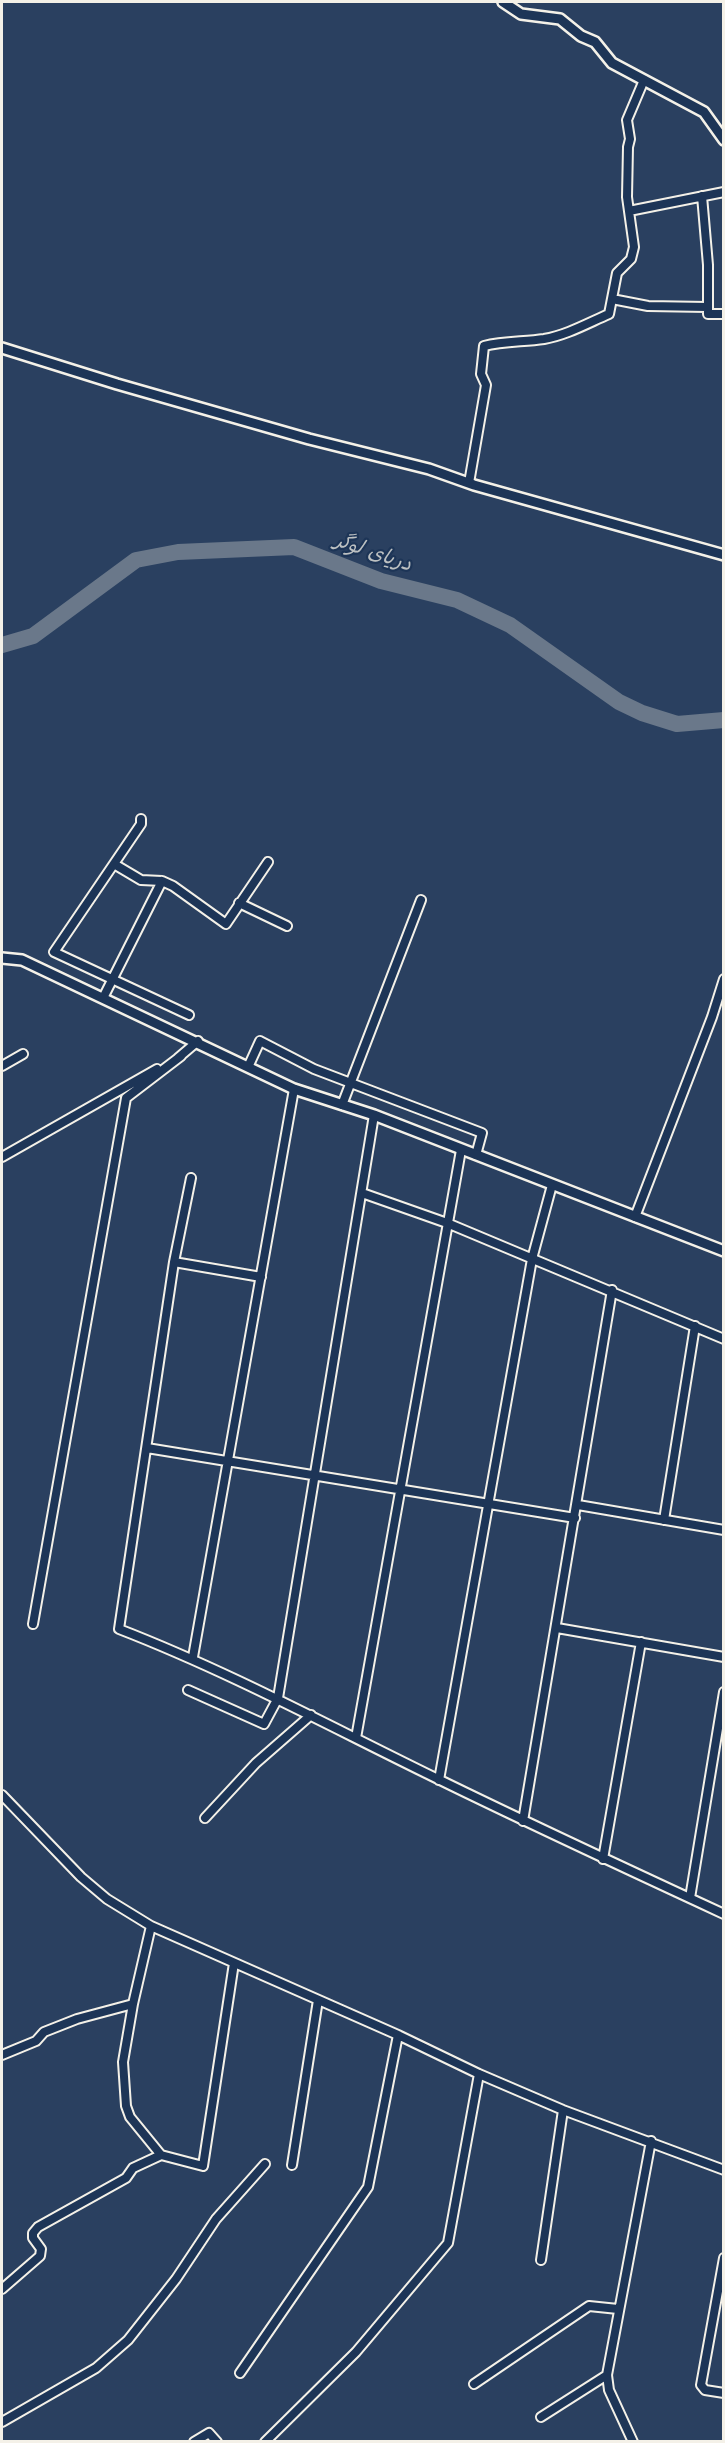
<!DOCTYPE html>
<meta charset="utf-8">
<style>
body{margin:0}
#map{position:relative;width:725px;height:2443px;overflow:hidden;background:#2a4060;font-family:"Shantell Sans",sans-serif}
canvas{display:block}
.frame{position:absolute;inset:0;border:3px solid #f4f1e8;pointer-events:none}
</style>
<div id="map">
<canvas width="725" height="2443"></canvas>
<div class="frame"></div>
</div>
<script>
const ctx = document.querySelector('canvas').getContext('2d');
ctx.lineJoin = 'round';
function trace(path, color, width, dash) { ctx.strokeStyle = color; ctx.lineWidth = width; ctx.lineCap = dash ? 'butt' : 'round'; ctx.setLineDash(dash || []); ctx.stroke(path); }
function write(font, color, halo, rows, align = 'center') {
  ctx.font = font + ' "Shantell Sans","Playpen Sans Arabic",sans-serif'; ctx.lineWidth = 4.5; ctx.setLineDash([]); ctx.textBaseline = 'middle'; ctx.strokeStyle = halo; ctx.fillStyle = color; for (const [text, x, y, turn = 0] of rows) {
    ctx.save(); ctx.translate(x, y); ctx.rotate((+turn || 0) * Math.PI / 180); ctx.textAlign = isNaN(turn) ? turn : align; if (halo) ctx.strokeText(text, 0, 0); ctx.fillText(text, 0, 0); ctx.restore();
  }
}
trace(new Path2D(`
 M2 645 33 636 136 560 178 552 294 547 381 581 457 600 510 625 619 702 642 713 677 724 724 720`), '#6a788a', 16);
const minor = new Path2D(`
 M702 196 708 265V314H724
 M629 211 724 192
 M612 299 648 306 707 307
 M469 483 486 385 481 374 484 346C504 341 524 342 544 339 567 335 588 323 609 314L617 273 631 259 634 247 627 197 628 147 630 139 627 120 644 80
 M141 819V824L54 952 189 1015
 M114 864 141 880 162 881 173 886 226 924 268 862
 M239 903 287 926
 M103 998 162 881
 M178 1058 198 1041
 M249 1065 260 1041 314 1069 482 1133 476 1155
 M2 1066 23 1054
 M342 1105 421 900
 M2 1157 157 1069
 M191 1178 174 1262 119 1629C230 1672 333 1728 440 1780 534 1826 629 1870 724 1914
 M362 1193 447 1223 724 1339
 M635 1217 712 1017 724 979
 M174 1262 261 1277
 M147 1448 575 1518
 M578 1505 724 1530
 M664 1520 695 1326
 M33 1624 126 1098 181 1056
 M557 1628 724 1657
 M193 1657 294 1089
 M188 1690 264 1724 278 1698 374 1115
 M356 1738 461 1150
 M439 1780 532 1259 552 1185
 M2 1795 81 1877 107 1899 151 1926 398 2035 479 2074 563 2110 724 2170
 M205 1818 256 1763 311 1715
 M523 1821 612 1290
 M603 1859 641 1642
 M690 1898 724 1692
 M133 2004 151 1926
 M2 2055 36 2041 44 2032 77 2019 133 2004 123 2062 126 2106 130 2117 161 2155 203 2166 234 1963
 M292 2165 318 2000
 M724 2258 701 2385 705 2390 724 2393
 M541 2260 563 2110
 M2 2289 40 2256 41 2249 33 2238V2233L38 2227 126 2178 133 2168 161 2155
 M240 2373 368 2187 398 2035
 M474 2384 589 2306 618 2309
 M541 2417 607 2375
 M2 2422 96 2368 128 2340 176 2279 216 2219 265 2164
 M194 2442 209 2433 217 2442
 M265 2442 356 2352 448 2243 479 2074
 M633 2442 609 2390 607 2375 651 2141`);
const tertiary = new Path2D(`
 M503 2 521 14 560 19 581 36 595 42 612 63 704 112 724 140
 M2 348 117 384 309 439 429 469 474 485 724 555
 M2 958 22 960 294 1089 374 1115 724 1251`);
trace(minor, '#f4f1e8', 12);
trace(tertiary, '#f4f1e8', 14);
trace(minor, '#1d3557', 8);
trace(tertiary, '#1d3557', 9);
write('italic 20px', '#bdc1c2', '#1d3557', [
 ["دریای لوگر",373,553,19]
]);
</script>
